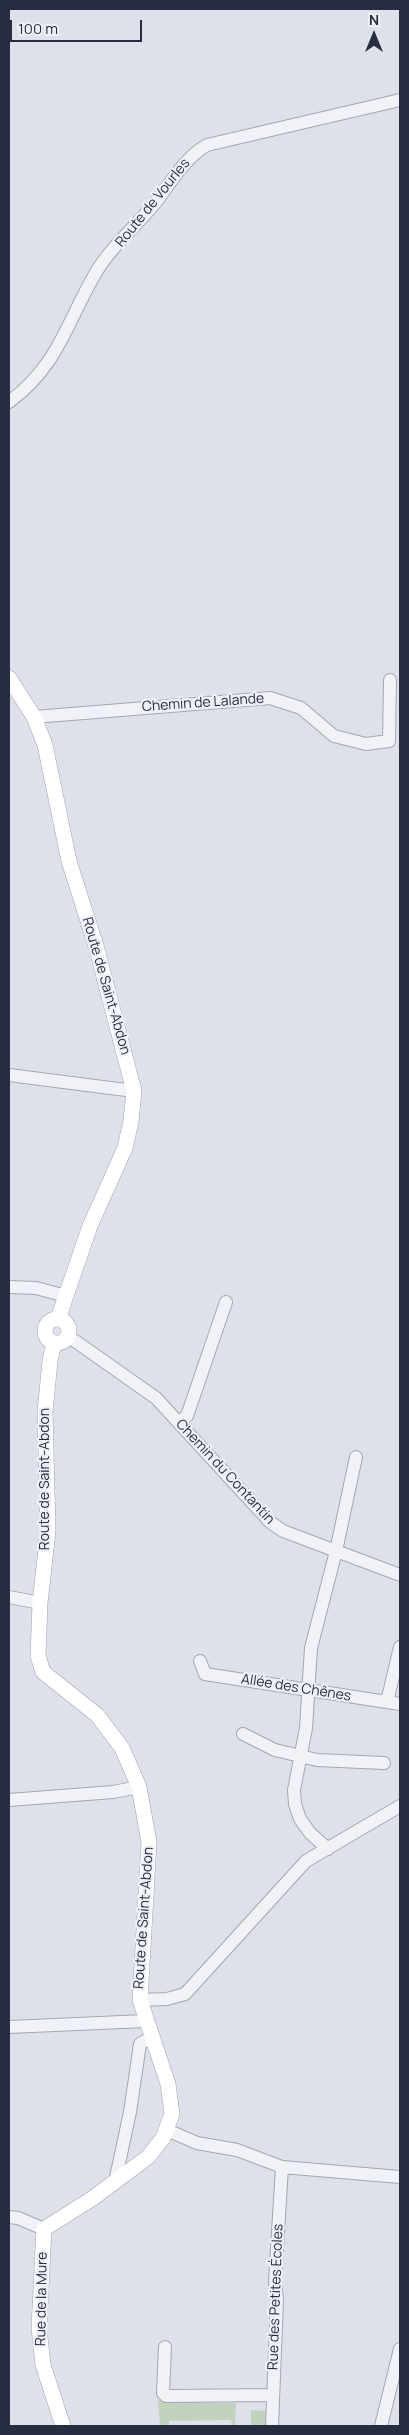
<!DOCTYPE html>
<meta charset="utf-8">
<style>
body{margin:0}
#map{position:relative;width:409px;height:2435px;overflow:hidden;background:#dee1e9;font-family:Manrope,sans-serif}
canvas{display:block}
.frame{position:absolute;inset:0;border:10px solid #262d41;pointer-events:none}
.north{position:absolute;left:349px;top:10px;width:50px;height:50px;-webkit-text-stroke:4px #eef0f6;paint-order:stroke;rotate:0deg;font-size:14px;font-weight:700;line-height:20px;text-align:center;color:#262d41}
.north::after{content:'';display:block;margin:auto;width:18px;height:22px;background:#262d41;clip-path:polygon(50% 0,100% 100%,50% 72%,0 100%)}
.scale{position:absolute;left:10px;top:20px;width:132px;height:22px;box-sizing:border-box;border:2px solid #262d41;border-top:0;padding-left:6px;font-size:15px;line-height:18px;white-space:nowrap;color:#262d41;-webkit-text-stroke:4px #eef0f6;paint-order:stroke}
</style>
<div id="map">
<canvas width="409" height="2435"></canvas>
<div class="frame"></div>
<div class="north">N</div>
<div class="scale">100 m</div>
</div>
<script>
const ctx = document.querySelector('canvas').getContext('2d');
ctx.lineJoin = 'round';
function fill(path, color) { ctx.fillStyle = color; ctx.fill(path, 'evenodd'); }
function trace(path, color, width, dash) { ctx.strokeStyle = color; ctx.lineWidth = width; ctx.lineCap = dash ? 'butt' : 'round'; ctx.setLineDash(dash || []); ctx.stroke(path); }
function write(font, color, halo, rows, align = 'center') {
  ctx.font = font + ' Manrope,sans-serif'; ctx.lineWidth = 4.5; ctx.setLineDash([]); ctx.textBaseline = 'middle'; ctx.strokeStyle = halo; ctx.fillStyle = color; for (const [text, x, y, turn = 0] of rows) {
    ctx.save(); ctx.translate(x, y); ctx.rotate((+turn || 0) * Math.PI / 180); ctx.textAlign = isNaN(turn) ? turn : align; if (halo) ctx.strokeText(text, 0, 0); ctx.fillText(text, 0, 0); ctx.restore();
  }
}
fill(new Path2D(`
 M199 2399V2403H236L235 2426H232L231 2420 169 2421V2426H160L158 2400Z
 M251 2410 269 2411V2426H251Z`), '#c1d3bf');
const minor = new Path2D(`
 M9 402C58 366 66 324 95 274 111 246 139 224 159 198 173 179 186 157 207 145L400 100
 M34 717 270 698 301 708 334 736 366 744 389 741 390 680
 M9 1075 134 1091
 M9 1287 36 1288 66 1296
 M68 1336 156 1398 270 1522 283 1531 400 1575
 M179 1422 187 1416 226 1302
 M9 1597 40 1603
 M200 1661 205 1674 400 1704
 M387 1702 400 1647
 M243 1734 275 1750 317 1760 384 1763
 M9 1800 113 1792 139 1787
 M328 1849 310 1833 300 1819 295 1804 294 1790 306 1728 311 1648 336 1551 356 1457
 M140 2000 167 1999 185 1994 306 1861 400 1806
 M9 2027 145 2021
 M167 2130 197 2143 237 2150 282 2167 400 2177
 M115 2182 130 2112 140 2044 152 2037
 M9 2217 18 2218 44 2229
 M165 2347 163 2393 166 2396 273 2395
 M272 2426 277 2300 275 2281 282 2167
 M381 2426 400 2349`);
const major = new Path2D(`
 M9 678 34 717 45 745 69 861 96 946 134 1091 131 1121 125 1148 90 1226 58 1319
 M45 1331a12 12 0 1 1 24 0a12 12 0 1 1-24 0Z
 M54 1343 50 1361 45 1412 48 1531 40 1603 38 1656 43 1672 97 1715 122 1748 139 1787 149 1842 140 2000 168 2084 172 2114 163 2138 148 2157 93 2198 44 2229 39 2328 43 2365 63 2426`);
trace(minor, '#a3a7b3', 14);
trace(major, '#9da3b5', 16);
trace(minor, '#f1f2f7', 12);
trace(major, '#fff', 15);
write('14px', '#262d41', '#eef0f6', [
 ["Route de Vourles",153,203,-51],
 ["Chemin de Lalande",203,703,-4],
 ["Route de Saint-Abdon",106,986,74],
 ["Chemin du Contantin",225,1472,47],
 ["Route de Saint-Abdon",45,1479,-90],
 ["Allée des Chênes",296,1688,9],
 ["Route de Saint-Abdon",144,1918,-86],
 ["Rue des Petites Écoles",276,2297,-88],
 ["Rue de la Mure",42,2299,-89]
]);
</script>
